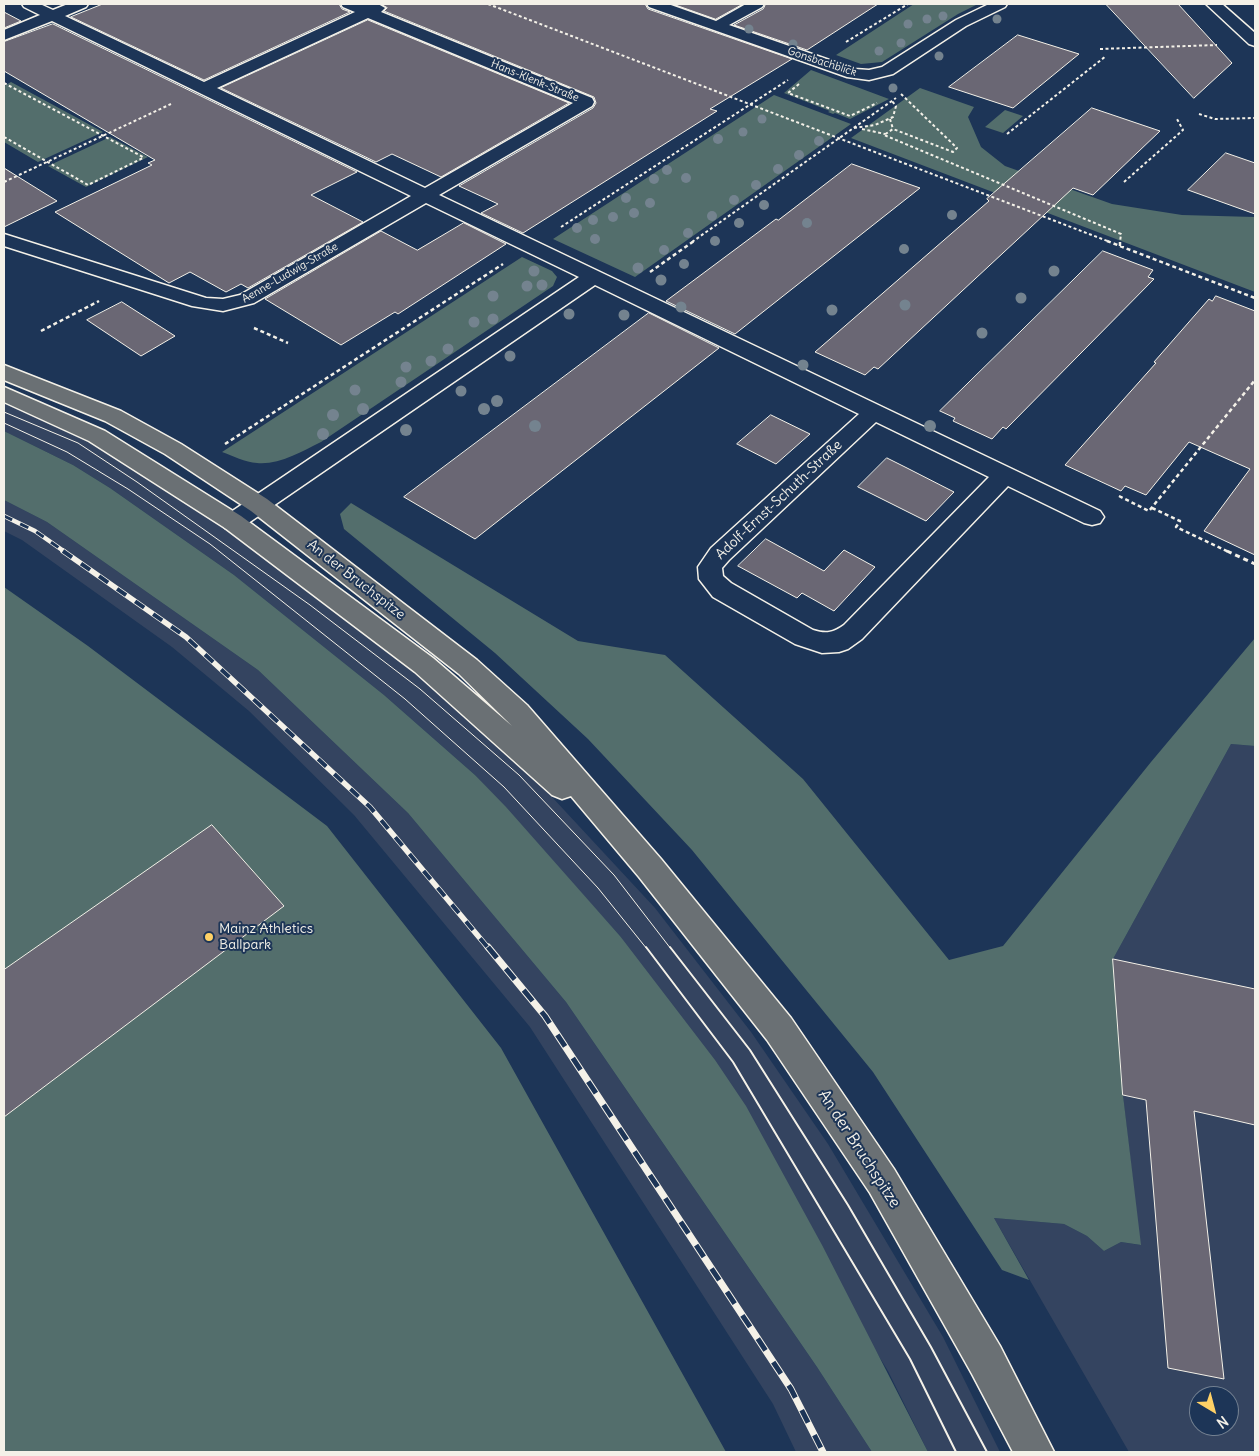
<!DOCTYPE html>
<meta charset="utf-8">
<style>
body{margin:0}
#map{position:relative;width:1259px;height:1456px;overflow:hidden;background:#1d3557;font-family:Delius,sans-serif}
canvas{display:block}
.frame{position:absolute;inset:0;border:5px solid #f4f1e8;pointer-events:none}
.north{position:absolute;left:1189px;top:1386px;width:50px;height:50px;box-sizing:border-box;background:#1d3557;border:1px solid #738091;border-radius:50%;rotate:143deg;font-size:14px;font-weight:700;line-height:20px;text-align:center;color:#f4f1e8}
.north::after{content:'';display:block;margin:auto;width:18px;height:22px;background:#ffd166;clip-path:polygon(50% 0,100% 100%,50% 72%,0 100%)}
</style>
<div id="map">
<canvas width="1259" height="1456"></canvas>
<div class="frame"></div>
<div class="north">N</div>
</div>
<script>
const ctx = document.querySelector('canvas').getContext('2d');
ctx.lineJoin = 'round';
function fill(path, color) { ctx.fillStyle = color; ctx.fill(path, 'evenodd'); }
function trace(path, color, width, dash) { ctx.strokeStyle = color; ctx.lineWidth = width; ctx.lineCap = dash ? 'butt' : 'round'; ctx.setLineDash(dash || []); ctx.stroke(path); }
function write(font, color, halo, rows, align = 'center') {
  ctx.font = font + ' Delius,sans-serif'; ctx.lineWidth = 4; ctx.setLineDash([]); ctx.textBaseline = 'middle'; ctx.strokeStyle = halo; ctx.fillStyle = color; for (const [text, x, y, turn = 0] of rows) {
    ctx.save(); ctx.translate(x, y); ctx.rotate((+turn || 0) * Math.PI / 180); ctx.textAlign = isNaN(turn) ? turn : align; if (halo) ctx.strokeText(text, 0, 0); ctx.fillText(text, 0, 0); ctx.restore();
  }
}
fill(new Path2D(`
 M4 401 74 433 117 457 172 491 280 568 413 669 502 748 539 783 655 908 751 1032 828 1144 943 1337 1000 1452H928L888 1371 620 936 475 775 384 695 234 575 110 488 73 465 4 431Z
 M4 500 47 522 258 670 408 813 566 1002 817 1367 872 1452H796L773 1404 530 1027 354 815 249 711 172 647 22 540 4 531Z
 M1231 744 1255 746V1452H1129L994 1218 1064 1224 1087 1236 1104 1251 1121 1242 1140 1245 1123 1095 1113 959ZM1199 1396H1229V1426H1199Z`), '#344460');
fill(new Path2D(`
 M914 4H978L958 14 882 62 861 64 836 55Z
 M811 70 889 99 850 119 835 113 833 114 828 112 830 111 784 93Z
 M11 82 103 132 38 162 4 142V86Z
 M920 88 974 107 968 117 981 147 1005 166 1112 204 1182 215 1255 217V292L851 138Z
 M774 95 851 124 635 277 553 239Z
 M1005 110 1023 116 1003 133 985 127Z
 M110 137 148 157 86 187 48 166Z
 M522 257 552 271 557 277 553 286 321 442C301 452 279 465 257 463 245 462 233 456 222 452Z
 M4 431 73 465 110 488 234 575 384 695 475 775 506 807 620 936 715 1060 746 1106 822 1245 928 1452H872L817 1367 566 1002 408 813 258 670 47 522 4 500Z
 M351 503 578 641 665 655 803 779 949 960 1003 946 1151 762 1255 638V746L1231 744 1113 959 1123 1095 1141 1245 1121 1242 1104 1251 1087 1236 1064 1224 994 1218 1029 1280 1002 1270 873 1072 692 850 588 739 495 653 344 529 340 514Z
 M4 587 88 646 327 826 501 1048 726 1452H4Z`), '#536e6c');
const building = new Path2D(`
 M103 4H339L342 9 350 12 204 80 71 17Z
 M381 4H645L648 9 792 59 710 109 717 111 523 233 481 213 498 204 459 186 593 108 596 103 594 97 384 11 387 8Z
 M673 4H743L716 19Z
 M766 4H878L807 50 734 25 763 9Z
 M1106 4H1178L1232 63 1194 98Z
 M4 12 21 21 4 28Z
 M368 20 569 103 441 177 392 154 376 162 221 88Z
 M53 24 357 172 311 195 363 222 248 288 241 284 226 292 190 272 169 283 55 212 152 165 148 163 155 160 4 71V42Z
 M1018 35 1079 54 1013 108 949 87Z
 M1092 108 1160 131 1093 195 1073 188 878 369 874 367 865 375 815 352 989 201 987 199Z
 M1226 153 1255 163V214L1188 190Z
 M852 164 920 188 735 334 666 301 776 219 778 220Z
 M4 168 57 201 4 227Z
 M464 223 506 244 398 314 395 312 341 345 265 299 381 231 417 250Z
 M1103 251 1153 270 1148 277 1154 279 1006 429 1003 427 992 439 953 421 955 418 940 411Z
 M1216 296 1255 311V555L1204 531 1250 469 1189 442 1146 495 1125 486 1121 491 1065 465 1156 363 1154 362 1209 299 1212 301Z
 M122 302 175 336 141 356 87 320Z
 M649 313 719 348 475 539 404 497Z
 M771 415 810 434 776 464 737 444Z
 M887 458 907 468 954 492 926 521 858 487Z
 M766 539 824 571 844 550 875 567 834 611 802 593 797 598 738 566Z
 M212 825 284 906 4 1117V970Z
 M1113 959 1255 989V1125L1194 1111 1224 1379 1168 1368 1146 1100 1123 1095Z`);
fill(building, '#6a6774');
trace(building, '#f4f1e8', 1);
const minor = new Path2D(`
 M22 4H40L53 10 68 4H88L86 7 65 16 204 82 355 12 343 7 341 4C355 4 365 5 378 4L385 8 381 12 592 98 594 102 592 106 439 195 1100 511 1104 517 1100 523 1092 525 1084 523 1008 486 862 639 848 649 839 652 822 653 795 644 713 597 699 579 698 567 711 548 859 414 595 285 241 528 233 530 225 528 221 522 225 516 579 277 426 203 254 303 223 311 192 306 4 246V234L206 298 223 299 240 295 411 196 52 21 4 40V30L40 15 24 7ZM368 18 573 103 425 188 217 88ZM876 422 989 477 844 625C833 633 826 634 813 630L731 583 723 576 722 568 729 560Z
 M647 4H668L716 21 746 4H764L762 7 729 25 855 69 869 70 882 67 956 20 989 4H1007L1005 7 966 26 893 74 869 80 847 77 649 7Z
 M1206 4H1222L1255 33V46L1249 44Z`);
const major = new Path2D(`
 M4 365 121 411 181 444 267 499 477 660 527 705 661 859 791 1018 894 1169 1000 1346 1054 1452H1013L972 1374 870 1193 767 1040 639 877 571 796 562 799 552 795 415 672 225 528 89 441 4 402V387L105 431 241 516 433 658 512 726 507 721 459 674 251 511 165 454 105 421 4 380Z`);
trace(minor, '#f4f1e8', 3);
trace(major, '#f4f1e8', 3);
trace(new Path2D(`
 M488 4 1110 242
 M846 42 908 4
 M1100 49 1217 45
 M4 83 143 157
 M799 84 788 93 850 116 877 103
 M901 94 957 148 953 152 893 129 884 135 1121 234 1120 242
 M1199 114 1215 119 1255 118
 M890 119 893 129
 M854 128 875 125 893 117 896 106 892 101
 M862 129 885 134
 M1007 134 1106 56
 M4 137 88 185 143 158
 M4 182 171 104
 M1124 182 1183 130 1177 119
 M561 227 788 80
 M692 242 896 98`), '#f4f1e8', 2, [3, 2.5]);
trace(new Path2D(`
 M1107 241 1255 298
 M1120 246V241
 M650 272 694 241
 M254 328 288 343
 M41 331 99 301
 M225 444 503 264
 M1119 496 1149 511 1255 380
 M1152 508 1180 521 1176 527 1229 552`), '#f4f1e8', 2.5, [4, 3]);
trace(new Path2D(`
 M1227 551 1255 564`), '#f4f1e8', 3, [5, 4]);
fill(minor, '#1d3557');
fill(major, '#6a7074');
trace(new Path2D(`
 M4 412 78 443 137 482 310 605 420 689 519 775 614 875 671 949
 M4 423 67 452 128 489 210 544 405 699 504 787 598 888 647 949`), '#f4f1e8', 1);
trace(new Path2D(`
 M646 947 733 1062 910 1359 956 1452
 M670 947 750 1050 848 1205 931 1347 987 1452`), '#f4f1e8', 2);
const railFar2 = new Path2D(`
 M4 516 35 531 65 552`);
const railFar1 = new Path2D(`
 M63 551 186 637 370 807 489 949`);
const rail = new Path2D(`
 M488 947 545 1016 791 1389 823 1452`);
trace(railFar2, '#f4f1e8', 4.5);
trace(railFar1, '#f4f1e8', 5.5);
trace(rail, '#f4f1e8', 7);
trace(railFar2, '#1d3557', 3, [9]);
trace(railFar1, '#1d3557', 4, [11]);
trace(rail, '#1d3557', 5, [14]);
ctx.fillStyle = '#74838f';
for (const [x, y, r] of [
 [943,16,4.5],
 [927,19,4.5],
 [997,19,4.5],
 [908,24,4.5],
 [749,29,4.5],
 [901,43,4.5],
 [793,44,4.5],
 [879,51,4.5],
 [939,56,4.5],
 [893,88,4.5],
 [762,119,4.5],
 [743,132,4.5],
 [718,139,5],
 [819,141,5],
 [799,155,5],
 [778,169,5],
 [667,170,5],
 [686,178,5],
 [654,179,5],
 [756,185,5],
 [626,198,5],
 [734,200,5],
 [650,203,5],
 [764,205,5],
 [634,213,5],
 [952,215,5],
 [712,216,5],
 [613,217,5],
 [593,220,5],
 [739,223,5],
 [807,223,5],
 [577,228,5],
 [688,233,5],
 [595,239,5],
 [715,241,5],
 [904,249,5],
 [664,250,5],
 [684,264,5],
 [638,268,5.5],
 [534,271,5.5],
 [1054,271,5.5],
 [661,280,5.5],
 [542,285,5.5],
 [527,286,5.5],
 [493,296,5.5],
 [1021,298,5.5],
 [905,305,5.5],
 [681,307,5.5],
 [832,310,5.5],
 [569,314,5.5],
 [624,315,5.5],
 [493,319,5.5],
 [474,322,5.5],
 [982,333,5.5],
 [448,349,5.5],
 [510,356,5.5],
 [431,361,5.5],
 [803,365,5.5],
 [406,367,5.5],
 [401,382,5.5],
 [355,390,5.5],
 [461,391,5.5],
 [497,401,6],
 [363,409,6],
 [484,409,6],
 [333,415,6],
 [535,426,6],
 [930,426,6],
 [406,430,6],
 [323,434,6]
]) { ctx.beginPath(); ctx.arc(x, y, r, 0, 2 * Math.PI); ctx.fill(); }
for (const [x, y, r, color] of [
 [209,937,5,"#ffd166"]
]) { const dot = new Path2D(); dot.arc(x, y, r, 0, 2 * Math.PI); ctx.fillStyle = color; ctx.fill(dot); trace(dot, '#1d3557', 2); }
write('11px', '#f4f1e8', '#1d3557', [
 ["Gonsbachblick",822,62,18],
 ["Hans-Klenk-Straße",535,81,22],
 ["Aenne-Ludwig-Straße",290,273,-30]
]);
write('14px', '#f4f1e8', '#1d3557', [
 ["Adolf-Ernst-Schuth-Straße",779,500,-43],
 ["An der Bruchspitze",356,580,38]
]);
write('14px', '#f4f1e8', '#1d3557', [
 ["Mainz Athletics",219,929],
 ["Ballpark",219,945]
], 'left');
write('16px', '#f4f1e8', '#1d3557', [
 ["An der Bruchspitze",859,1149,57]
]);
</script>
